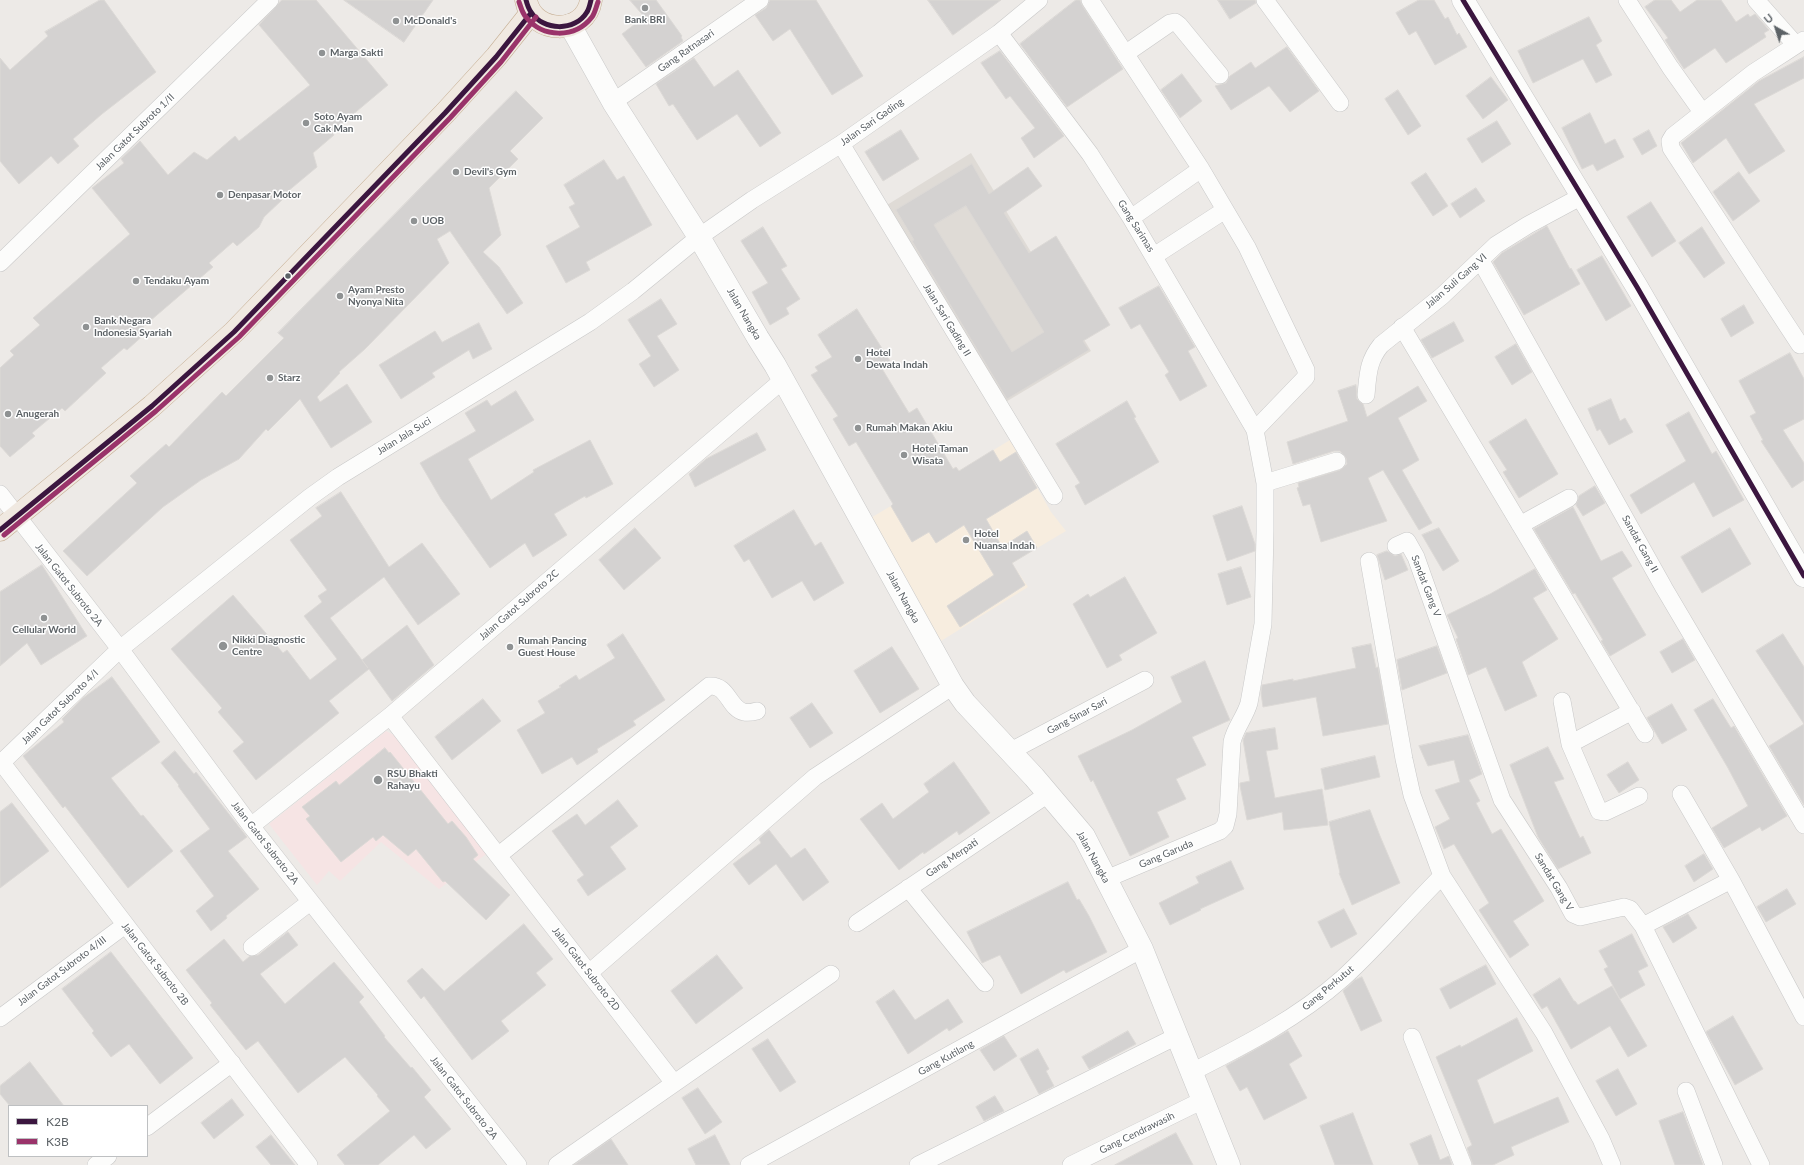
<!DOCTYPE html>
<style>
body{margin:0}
#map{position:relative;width:1804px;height:1165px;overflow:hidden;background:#edeae7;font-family:Lato,sans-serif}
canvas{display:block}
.legend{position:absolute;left:8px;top:1105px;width:140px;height:52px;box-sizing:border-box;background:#fff;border:1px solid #bec0c2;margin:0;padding:5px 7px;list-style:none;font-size:12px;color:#5c6266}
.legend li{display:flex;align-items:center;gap:8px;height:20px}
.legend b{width:20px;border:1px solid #bec0c2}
.north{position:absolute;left:1756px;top:8px;width:40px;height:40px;-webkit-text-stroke:3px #fff;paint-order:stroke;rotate:321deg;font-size:11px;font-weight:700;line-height:16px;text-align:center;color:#5c6266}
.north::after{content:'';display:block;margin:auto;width:14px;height:18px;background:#5c6266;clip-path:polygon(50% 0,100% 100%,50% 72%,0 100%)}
</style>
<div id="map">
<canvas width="1804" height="1165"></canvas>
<ul class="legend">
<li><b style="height:5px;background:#3b163f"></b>K2B</li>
<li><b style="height:5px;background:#9a336a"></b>K3B</li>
</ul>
<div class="north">U</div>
</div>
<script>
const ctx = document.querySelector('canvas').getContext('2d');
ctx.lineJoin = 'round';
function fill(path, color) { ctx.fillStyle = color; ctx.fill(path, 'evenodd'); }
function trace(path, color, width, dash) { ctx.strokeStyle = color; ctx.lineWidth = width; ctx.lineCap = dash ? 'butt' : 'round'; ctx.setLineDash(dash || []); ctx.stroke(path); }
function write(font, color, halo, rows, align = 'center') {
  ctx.font = font + ' Lato,sans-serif'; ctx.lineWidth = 3; ctx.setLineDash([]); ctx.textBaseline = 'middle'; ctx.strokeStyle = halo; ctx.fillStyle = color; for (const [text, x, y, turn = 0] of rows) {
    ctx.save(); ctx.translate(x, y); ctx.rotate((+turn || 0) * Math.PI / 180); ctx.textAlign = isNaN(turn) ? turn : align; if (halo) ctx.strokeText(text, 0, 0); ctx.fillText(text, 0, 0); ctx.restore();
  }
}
fill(new Path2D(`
 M1010 440 1051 512 1066 531 1012 563 1028 587 941 641 869 519 956 467 959 471Z`), '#f7eddf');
fill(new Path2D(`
 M971 153 1091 351 1004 403 887 205Z`), '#dfdbd6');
fill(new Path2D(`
 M386 731 394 735 489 852 439 889 381 842 340 881 329 871 317 885 269 824Z`), '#f6e4e4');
const building = new Path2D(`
 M100 0H104L156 72 102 114 73 139 79 146 58 164 51 156 19 184 0 161V58L10 70 48 36 45 32Z
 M282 0H316L388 85 332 132 334 135 313 153 317 167 281 197 283 199 264 217 259 227 237 246 233 242 209 263 213 267 143 327 147 332 127 350 124 348 101 368 106 373 65 411 62 408 32 433 35 436 10 457 0 446V368L14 355 10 351 40 325 33 318 130 234 92 188 124 163 121 159 140 141 168 175 194 152 207 160 235 136 239 141 310 85 259 25Z
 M344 0H433L404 42Z
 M630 0H656L682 36 681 37 683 41 646 67 622 34 644 17Z
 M770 0H816L863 76 832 95 790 29 773 41 755 15 766 8Z
 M928 0H1001L953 35Z
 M1076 0H1080L1082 5 1123 69 1067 107 1020 44Z
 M1218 0H1255L1256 3 1230 19Z
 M1419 0H1434L1445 19 1448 17 1457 35 1459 33 1467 47 1435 65 1416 31 1409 35 1396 13Z
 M1655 0H1671L1680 12 1697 0H1721L1736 22 1748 14 1750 17 1755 14 1769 30 1764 33 1766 37 1726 63 1715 48 1684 69 1665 40 1668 38 1645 7Z
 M1589 17 1602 41 1596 45 1612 75 1596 83 1583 59 1533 83 1518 51Z
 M1287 47 1319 91 1290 112 1269 86 1231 110 1215 86 1226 83 1230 76 1251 62 1255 68Z
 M1000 51 1064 136 1034 158 1021 138 1035 128 1010 96 1006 99 981 63Z
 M1804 57V78L1754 104 1785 151 1749 174 1726 138 1693 163 1681 143 1759 81Z
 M694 58 714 87 738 70 781 133 760 147 737 114 697 140 673 104 669 106 656 84Z
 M1182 74 1202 101 1180 118 1161 90Z
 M1491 77 1508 100 1483 119 1466 96Z
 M1398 90 1421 126 1408 135 1385 99Z
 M516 91 543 118 510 151 518 159 489 188 501 235 483 252 499 267 523 303 507 314 450 231 437 239 449 263 365 349 339 372 340 373 317 397 320 402 347 384 372 422 331 448 300 399 268 431 266 429 239 459 201 480 163 507 87 576 63 551 137 483 130 476 166 444 169 447 222 392 226 396 284 338 278 333Z
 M1590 113 1605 144 1615 139 1624 157 1597 171 1593 164 1582 169 1562 128Z
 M1497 121 1511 144 1482 163 1467 139Z
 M901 130 919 159 883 181 865 152Z
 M1649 130 1657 146 1642 155 1633 139Z
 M604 160 617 180 624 176 652 225 586 262 590 270 566 283 546 246 580 227 569 207 575 204 564 185Z
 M972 164 989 194 1028 167 1042 186 1004 213 1029 253 1056 236 1110 325 1083 341 1089 350 1007 399 912 241 914 240 896 210ZM966 206 1044 332 1012 352 934 225Z
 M1739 172 1760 201 1733 221 1713 192Z
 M1426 173 1448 206 1433 216 1411 183Z
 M1476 188 1485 201 1460 218 1451 204Z
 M1651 202 1676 241 1652 257 1627 217Z
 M1547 226 1570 269 1571 268 1580 284 1524 315 1493 262 1502 253Z
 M763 227 787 266 781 269 800 299 786 308 789 314 770 325 752 292 768 283 741 241Z
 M1702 227 1725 263 1704 278 1679 243Z
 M1602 256 1631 306 1606 321 1577 270Z
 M1159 286 1195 347 1188 351 1207 386 1180 401 1165 375 1169 372 1140 324 1131 329 1119 308Z
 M661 299 677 324 657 336 679 370 654 387 639 364 651 356 628 320Z
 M1744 305 1754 323 1731 337 1721 319Z
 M857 309 890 361 881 367 909 413 917 408 953 469 956 467 959 471 993 450 1000 462 1016 452 1037 488 986 519 1002 547 1027 531 1037 548 1012 563 1025 585 960 627 947 606 994 575 964 525 936 543 929 532 912 542 891 506 893 504 856 442 849 446 833 419 838 416 811 375 818 371 815 367 832 357 818 335Z
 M1454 322 1464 341 1432 358 1421 340Z
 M479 323 492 349 473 359 469 350 432 373 435 377 401 399 379 365 435 331 442 342Z
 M1516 344 1532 372 1512 385 1495 357Z
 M1790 353 1804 379V419L1783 430 1804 463V480L1792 488 1761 441 1763 440 1750 416 1756 413 1739 381Z
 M1356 385 1357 399 1363 404 1367 417 1418 386 1427 401 1398 418 1419 460 1402 470 1432 523 1419 530 1383 470 1368 478 1387 521 1321 542 1310 504 1303 506 1297 488 1299 487 1298 483 1340 470 1347 464 1346 458 1340 451H1334L1293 464 1287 442 1348 421 1338 391Z
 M516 391 534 420 468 459 491 500 534 472 533 470 590 440 613 484 586 498 585 496 554 514 567 535 533 557 525 543 490 568 441 499 420 463 476 431 465 413 487 400 491 406Z
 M1611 399 1620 421 1625 418 1633 432 1609 445 1600 429 1597 431 1588 409Z
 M1127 401 1136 417 1134 418 1159 462 1085 505 1075 486 1080 483 1056 444Z
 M1689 412 1712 454 1716 451 1744 500 1713 517 1694 482 1641 514 1630 495 1686 461 1666 425Z
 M1526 419 1558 474 1519 498 1503 472 1507 470 1489 442Z
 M757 433 766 450 695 487 689 474 706 459Z
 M1595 486 1605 503 1583 516 1576 505 1579 496Z
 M341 492 389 567 422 543 460 594 418 625 384 577 330 618 368 668 362 660 407 625 434 665 392 701 369 669 329 701 339 713 256 780 233 751 244 742 218 712 222 708 171 649 233 595 283 653 287 650 310 680 337 659 304 616 322 602 318 596 327 590 290 540 322 516 316 508Z
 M1242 506 1255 544V551L1227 561 1213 516Z
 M1573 507 1601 561 1622 551 1632 566 1612 578 1646 635 1610 656 1601 641 1603 640 1575 593 1573 594 1534 529Z
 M794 510 815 546 821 542 844 583 814 601 802 581 772 598 749 559 744 562 734 546Z
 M635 528 661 558 624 590 599 560Z
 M1439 528 1459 561 1443 571 1422 535Z
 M1730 528 1751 564 1702 593 1681 557Z
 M1387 551 1395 556 1401 554 1408 570 1385 580 1377 555Z
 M42 565 87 636 41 665 27 643 0 666V592Z
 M1241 567 1251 597 1227 605 1218 574Z
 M1535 569 1547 590 1533 598 1558 639 1522 662 1537 696 1505 711 1486 667 1468 675 1456 639 1458 638 1447 615 1490 594Z
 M1125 577 1157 633 1119 655 1122 660 1107 668 1073 604 1088 594 1090 597Z
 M623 634 665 700 633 721 636 725 597 749 598 752 577 765 572 757 542 774 517 730 545 713 538 701 561 687 559 686 576 675 579 680 615 658 607 645Z
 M1783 634 1804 667V805L1769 746 1804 724 1756 651Z
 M1683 639 1695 660 1672 673 1660 652Z
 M1371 644 1376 668 1378 667 1388 724 1323 736 1316 697 1263 707 1261 693 1262 685 1293 679V681L1356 668 1352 648Z
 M1437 646 1447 673 1402 690 1397 660Z
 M892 647 919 689 880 713 854 671Z
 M1205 661 1230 720 1192 737 1206 765 1176 779 1186 799 1157 812 1169 837 1130 856 1093 780 1091 782 1078 756 1132 730 1182 702 1171 677Z
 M112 677 160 742 111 778 141 816 143 815 173 851 128 888 65 806 63 808 23 756 64 722 62 719 83 698Z
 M483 699 501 721 452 760 435 737Z
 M1713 699 1731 728 1734 726 1787 816 1762 831 1760 827 1724 848 1712 828 1748 806 1728 768 1694 710Z
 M812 703 833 733 810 748 790 718Z
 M1672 704 1687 730 1662 744 1647 718Z
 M1275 728 1278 749 1266 751 1275 798 1322 789 1328 825 1284 830 1282 812 1247 820 1240 786V783L1250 781 1243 740 1246 733Z
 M1468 735 1482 774 1469 780 1480 801 1476 803 1492 834 1501 829 1544 901 1513 921 1529 945 1510 958 1479 910 1489 903 1454 844 1444 849 1435 827 1450 819 1435 790 1460 782 1454 760 1428 766 1419 746Z
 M1548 747 1564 779 1554 782 1580 838 1583 836 1591 853 1558 869 1538 837 1510 765Z
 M385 748 389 753 390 752 448 824 452 821 466 837 478 855 473 859 510 895 486 920 445 881 443 882 416 849 408 856 383 835 376 841 373 837 341 862 306 819 310 816 302 807 336 781 339 785Z
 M175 751 194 774 196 772 247 837 228 851 259 889 226 916 227 918 211 931 196 911 214 896 180 851 210 829 178 786 179 785 161 763Z
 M1375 756 1380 777 1325 790 1321 769Z
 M954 762 990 813 959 835 957 831 924 854 923 852 899 870 860 819 882 803 893 819 929 792 924 784Z
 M1628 762 1639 780 1619 793 1607 775Z
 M618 800 638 826 610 847 626 869 588 896 577 880 584 875 552 831 577 814 585 825Z
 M12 803 49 851 0 888V812Z
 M1370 810 1380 836 1400 883 1352 905 1339 873H1340L1329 822Z
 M769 830 791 858 805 848 829 882 803 901 776 864 749 885 733 864 761 843 759 839Z
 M1704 854 1713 869 1694 882 1685 866Z
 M1231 861 1244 889 1200 909 1201 910 1170 925 1159 903 1199 883 1196 877Z
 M1068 882 1077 900 1079 899 1089 916 1107 952 1066 973 1064 970 1021 994 1000 955 982 963 967 932Z
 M1787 889 1796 904 1766 922 1757 907Z
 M1344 909 1357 934 1331 948 1318 922Z
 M1688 914 1697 928 1673 943 1663 927Z
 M524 924 553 959 536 973 546 985 501 1021 509 1031 472 1060 424 996 421 999 407 981 422 968 444 991Z
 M288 932 298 945 260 974 285 1004 334 962 364 997 359 1002 385 1036 384 1037 411 1068 412 1067 431 1090 424 1097 451 1129 426 1149 414 1135 378 1165H345L337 1155 390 1111 377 1096 378 1095 345 1057 298 1093 258 1041 246 1050 210 1005 212 1003 186 970 224 939 243 962 250 956 258 955Z
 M1632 934 1648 966 1638 971 1645 985 1620 999 1604 969 1608 967 1599 951Z
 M111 952 193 1058 160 1084 129 1044 111 1057 92 1033 94 1031 62 989Z
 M717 955 743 988 696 1024 671 991Z
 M1486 965 1496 984 1450 1009 1440 989Z
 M1362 977 1382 1021 1361 1031 1343 991 1355 980Z
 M1560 978 1574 1001H1575L1578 1005 1612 986 1647 1046 1628 1057 1610 1026 1571 1049 1547 1006 1542 1009 1533 995Z
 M894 990 915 1020 948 999 963 1022 949 1031 947 1028 908 1054 876 1002Z
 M1733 1016 1763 1069 1735 1085 1706 1032Z
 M1517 1018 1533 1051 1477 1080 1494 1124 1558 1097 1569 1122 1511 1147 1514 1155 1493 1165H1473L1467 1148 1472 1145 1436 1057 1460 1045 1461 1047Z
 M1128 1031 1136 1044 1089 1069 1082 1057Z
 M1288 1031 1302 1056 1289 1064 1307 1098 1264 1120 1247 1087 1240 1091 1226 1066Z
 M1004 1036 1017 1056 994 1071 980 1050Z
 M768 1039 796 1082 780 1092 752 1049Z
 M1038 1049 1049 1069 1046 1071 1054 1086 1039 1094 1020 1059Z
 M30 1062 64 1106H10L0 1094V1086Z
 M1618 1069 1637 1104 1616 1116 1596 1081Z
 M698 1088 722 1122 705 1134 682 1098Z
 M995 1096 1004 1111 984 1121 976 1107Z
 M232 1099 244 1115 214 1139 201 1123Z
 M1683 1112 1703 1165H1675L1659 1121Z
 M1353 1113 1373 1165H1335L1320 1126Z
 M1176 1133 1193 1165H1115Z
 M271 1135 295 1165H271L256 1147Z
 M715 1135 730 1165H696L688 1149Z
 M1431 1135 1440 1160 1449 1156 1452 1165H1419L1410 1144Z
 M611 1139 628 1165H574Z`);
fill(building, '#d4d2d1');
trace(building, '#dcd9d6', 1);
const street = new Path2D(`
 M1090 0 1201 169 1247 247 1306 370V377L1255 430
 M1265 0 1340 103
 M1627 0 1670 67 1702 112
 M1756 0 1795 44
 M999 33 1090 154 1131 218 1255 430 1265 483V531L1263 624 1249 703C1245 717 1235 728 1232 742L1228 814 1225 826 1220 831 1106 879
 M1125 54 1170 23 1175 22 1179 25 1220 75
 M613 102 760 0
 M841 144 1054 496
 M1131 218 1201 169
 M1154 256 1225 210
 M1481 261 1664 588 1804 825
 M0 263 270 0
 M1402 327 1645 734
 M1800 345 1671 148 1670 141 1673 136 1753 73 1804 40
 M1366 395C1368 374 1368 361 1381 345L1442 296 1496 245 1528 225 1582 196
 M1265 483 1337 461
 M0 494 120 649 251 826 518 1165
 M1520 525 1569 498
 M1396 546 1407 541 1416 557 1502 800 1559 888 1573 914 1580 917 1624 907 1630 909 1643 926 1761 1165
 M1369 561 1404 759 1412 795 1442 876 1544 1033 1601 1139 1612 1165
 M1562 701 1570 744 1599 811 1605 812 1639 796
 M390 716 674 1083
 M1570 744 1632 711
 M1009 752 1145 680
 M2 763 309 1165
 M0 764 120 649 310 497 338 477 590 322 633 291 699 237 752 200 841 144 999 33 1039 0
 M1681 794 1731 880 1804 1017
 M251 826 390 716 784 379
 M499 855 709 686C728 684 729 709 744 712 748 713 753 712 757 711
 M908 888 985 983
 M857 923 1048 794
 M1643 926 1731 880
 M252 947 310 902
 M589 973 815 777 953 686
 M0 1018 125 925
 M1412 1037 1463 1165
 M1192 1072C1245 1045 1298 1018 1343 978 1378 946 1409 909 1442 876
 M1686 1091 1714 1165
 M147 1127 232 1063
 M96 1165 108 1156
 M557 1165 831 974
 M749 1165 1142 949
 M918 1165 1177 1036
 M1071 1165 1203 1100`);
const secondary = new Path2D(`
 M1463 0 1637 287 1804 576
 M570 25 613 102 699 237 758 338 775 365 953 686 965 703 1034 777 1084 836 1142 949 1229 1165`);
const highway = new Path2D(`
 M526 0C532 35 586 36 591 0
 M0 530 152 406 234 332 445 113 496 57 531 13`);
trace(street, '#c8c8c8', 18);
trace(secondary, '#c8c8c8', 23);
trace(highway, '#c5ae93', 23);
trace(street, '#fcfcfb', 17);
trace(secondary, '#fcfcfb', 22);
trace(highway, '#f0e9e1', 22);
trace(new Path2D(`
 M526 0C527 4 528 8 531 12 543 31 575 32 587 12 589 9 590 4 591 0
 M1463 0 1637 287 1804 576
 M0 530 152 406 234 332 445 113 496 57 531 13`), '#3b163f', 5);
trace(new Path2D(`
 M519 2C521 7 522 13 526 17 542 38 575 39 592 17 595 13 596 7 598 2
 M4 535 156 411 239 337 450 118 501 62 536 17`), '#9a336a', 5);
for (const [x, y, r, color] of [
 [645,8,4,"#8f9293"],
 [396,21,4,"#8f9293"],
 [322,53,4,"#8f9293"],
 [306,123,4,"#8f9293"],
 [456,172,4,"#8f9293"],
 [220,195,4,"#8f9293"],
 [414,221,4,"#8f9293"],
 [288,276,3.5,"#5c6266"],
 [136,281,4,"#8f9293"],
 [340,296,4,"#8f9293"],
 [86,327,4,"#8f9293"],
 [858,359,4,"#8f9293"],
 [270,378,4,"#8f9293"],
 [8,414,4,"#8f9293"],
 [858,428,4,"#8f9293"],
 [904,455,4,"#8f9293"],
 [966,540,4,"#8f9293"],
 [44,618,4,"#8f9293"],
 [223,646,5,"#8f9293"],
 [510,647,4,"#8f9293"],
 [378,780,5,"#8f9293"]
]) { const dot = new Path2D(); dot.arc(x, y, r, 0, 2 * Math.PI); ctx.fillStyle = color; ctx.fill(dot); trace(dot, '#fff', 1.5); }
write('bold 10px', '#5c6266', '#fff', [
 ["Bank BRI",645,20,"center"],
 ["McDonald's",404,21],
 ["Marga Sakti",330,53],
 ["Soto Ayam",314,117],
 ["Cak Man",314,129],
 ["Devil's Gym",464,172],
 ["Denpasar Motor",228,195],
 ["UOB",422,221],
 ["Tendaku Ayam",144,281],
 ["Ayam Presto",348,290],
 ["Nyonya Nita",348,302],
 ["Bank Negara",94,321],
 ["Indonesia Syariah",94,333],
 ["Hotel",866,353],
 ["Dewata Indah",866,365],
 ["Starz",278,378],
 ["Anugerah",16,414],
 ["Rumah Makan Akiu",866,428],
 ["Hotel Taman",912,449],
 ["Wisata",912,461],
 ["Hotel",974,534],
 ["Nuansa Indah",974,546],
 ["Cellular World",44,630,"center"],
 ["Nikki Diagnostic",232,640],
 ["Centre",232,652],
 ["Rumah Pancing",518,641],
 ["Guest House",518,653],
 ["RSU Bhakti",387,774],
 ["Rahayu",387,786]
], 'left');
write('10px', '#5c6266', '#fff', [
 ["Gang Ratnasari",686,51,-35],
 ["Jalan Sari Gading",872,122,-35],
 ["Jalan Gatot Subroto 1/II",135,132,-44],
 ["Gang Sarimas",1136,226,58],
 ["Jalan Suli Gang VI",1456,281,-41],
 ["Jalan Nangka",744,314,60],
 ["Jalan Sari Gading II",947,320,59],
 ["Jalan Jala Suci",404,436,-32],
 ["Sandat Gang II",1640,544,61],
 ["Jalan Gatot Subroto 2A",69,585,52],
 ["Sandat Gang V",1426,586,69],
 ["Jalan Nangka",903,597,61],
 ["Jalan Gatot Subroto 2C",519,605,-41],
 ["Jalan Gatot Subroto 4/I",60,707,-44],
 ["Gang Sinar Sari",1077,716,-28],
 ["Jalan Gatot Subroto 2A",265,843,52],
 ["Gang Garuda",1166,854,-23],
 ["Jalan Nangka",1093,857,61],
 ["Gang Merpati",952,858,-34],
 ["Sandat Gang V",1554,882,59],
 ["Jalan Gatot Subroto 2B",155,964,52],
 ["Jalan Gatot Subroto 2D",586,969,52],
 ["Jalan Gatot Subroto 4/III",62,971,-37],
 ["Gang Perkutut",1328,988,-40],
 ["Gang Kutilang",946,1058,-29],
 ["Jalan Gatot Subroto 2A",464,1098,52],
 ["Gang Cendrawasih",1137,1133,-26]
]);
</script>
